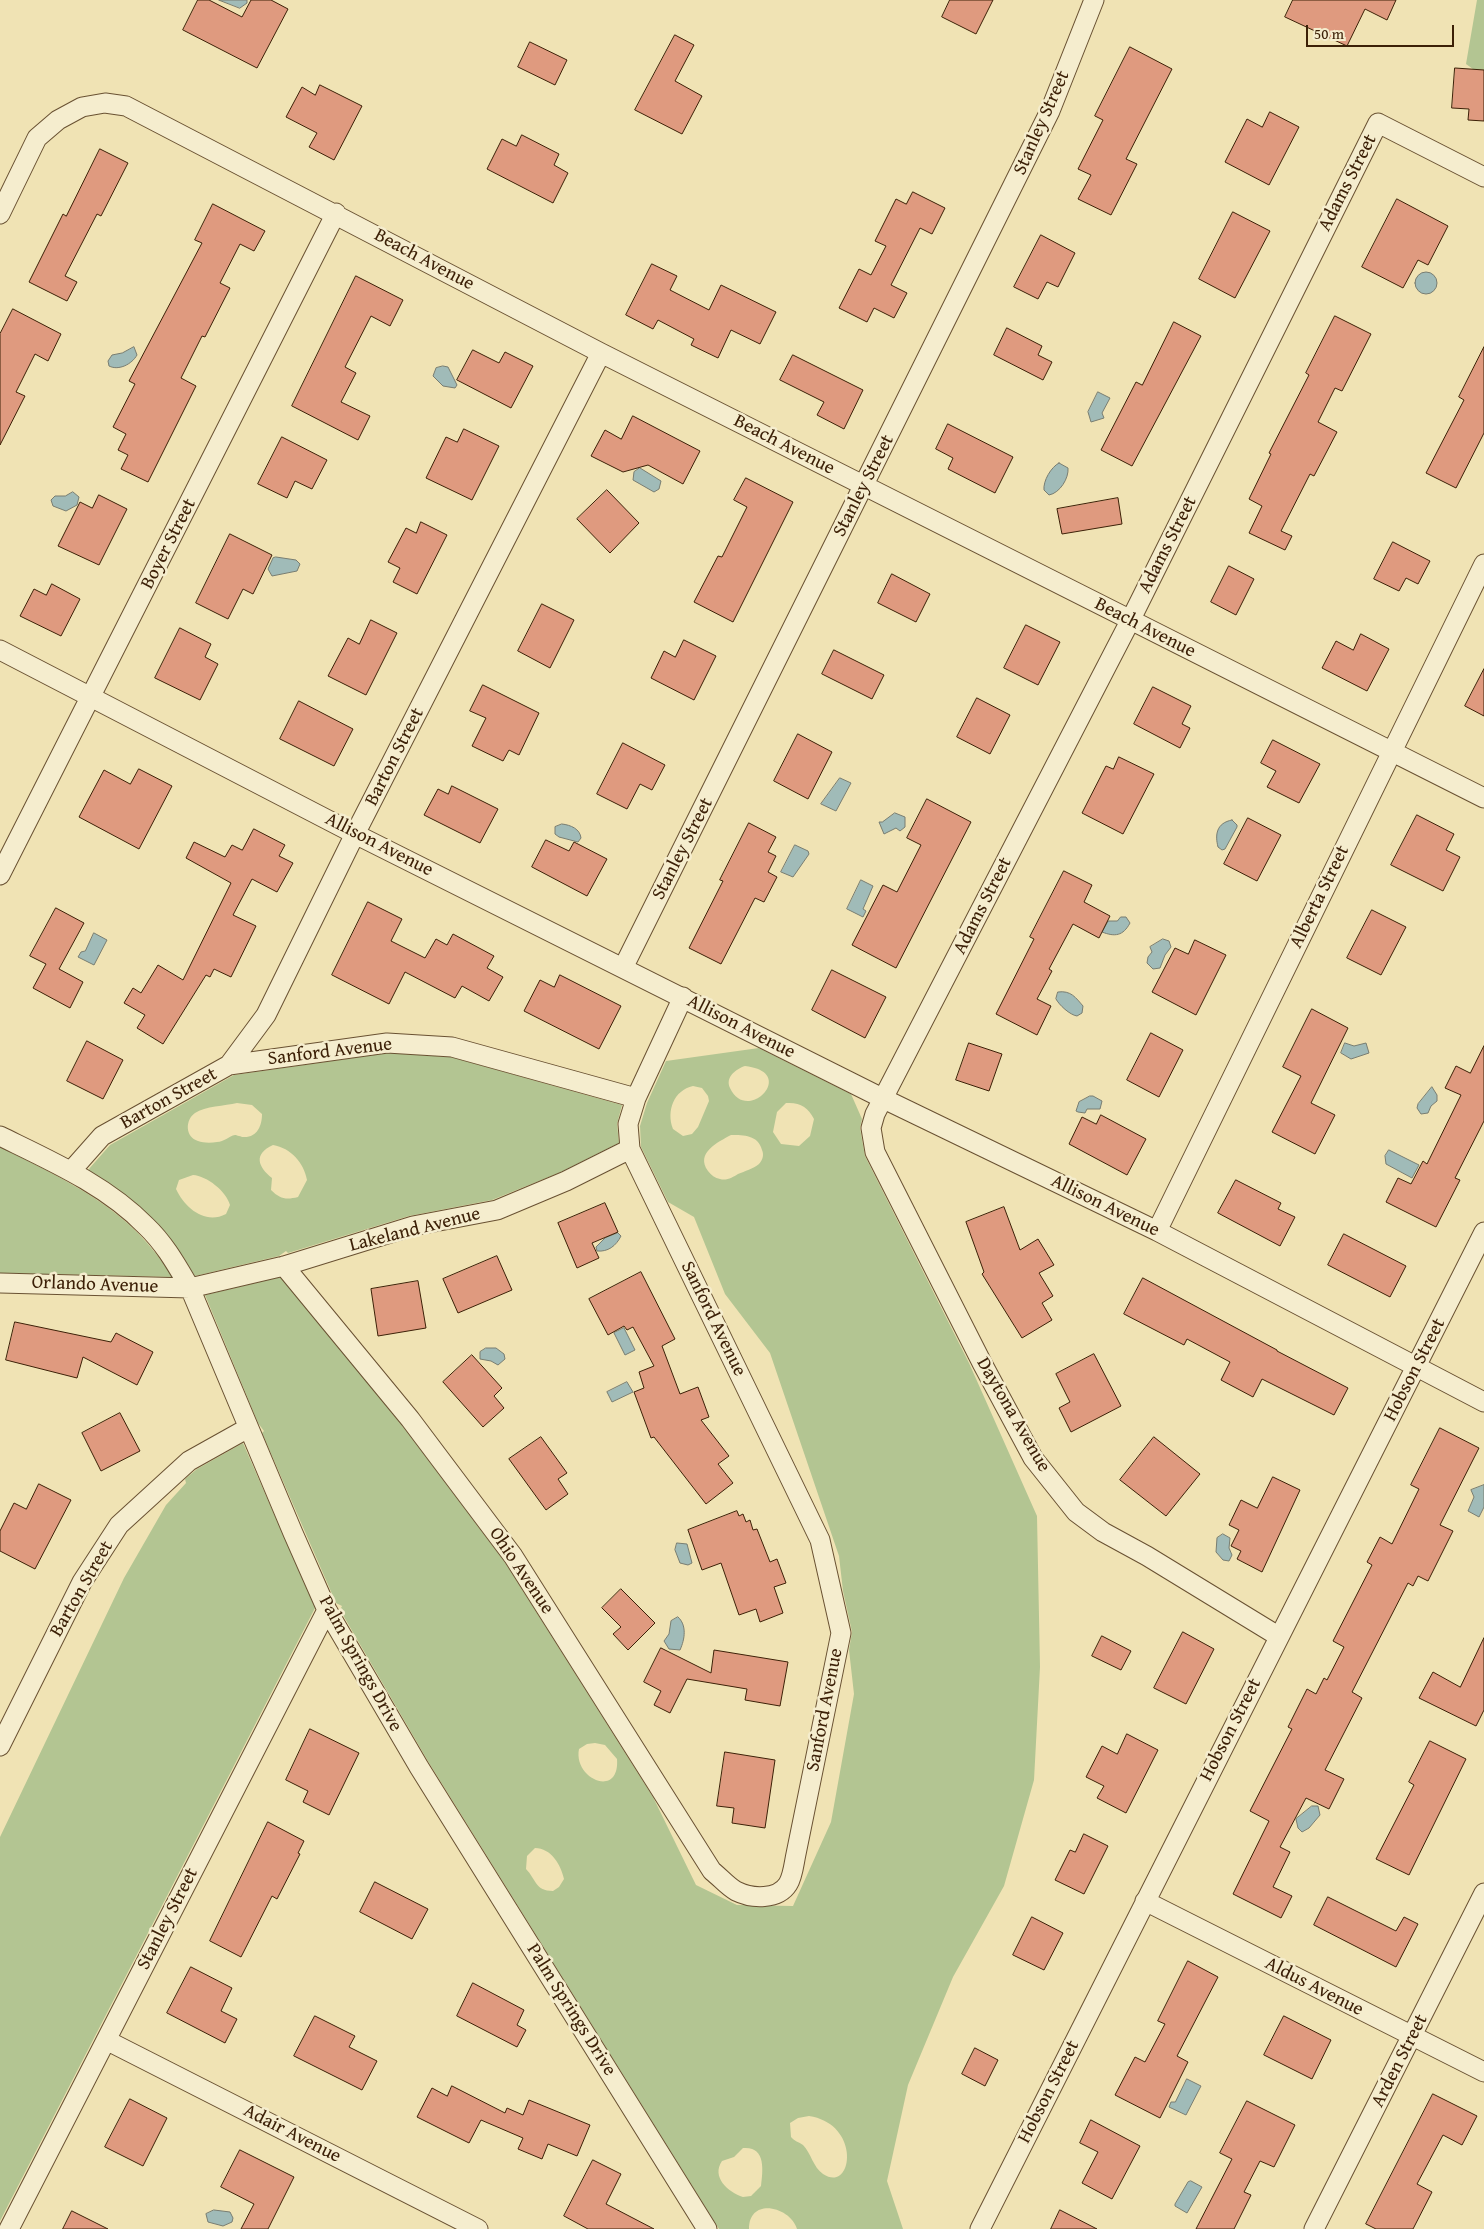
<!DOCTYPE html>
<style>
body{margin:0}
#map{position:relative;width:1484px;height:2229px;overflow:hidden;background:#f0e3b4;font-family:"Gentium Book Plus",serif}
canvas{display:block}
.scale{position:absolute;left:1306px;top:25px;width:148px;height:22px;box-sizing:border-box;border:2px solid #3c2007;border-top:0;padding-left:6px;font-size:15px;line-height:18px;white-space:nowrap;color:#3c2007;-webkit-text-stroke:4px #f5edce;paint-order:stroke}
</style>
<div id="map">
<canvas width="1484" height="2229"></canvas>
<div class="scale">50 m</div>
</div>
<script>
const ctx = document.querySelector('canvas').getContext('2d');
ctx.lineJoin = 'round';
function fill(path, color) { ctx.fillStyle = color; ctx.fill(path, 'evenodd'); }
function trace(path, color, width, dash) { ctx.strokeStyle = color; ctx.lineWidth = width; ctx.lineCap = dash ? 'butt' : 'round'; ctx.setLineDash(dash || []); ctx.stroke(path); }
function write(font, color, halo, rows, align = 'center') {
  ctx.font = font + ' "Gentium Book Plus",serif'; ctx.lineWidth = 5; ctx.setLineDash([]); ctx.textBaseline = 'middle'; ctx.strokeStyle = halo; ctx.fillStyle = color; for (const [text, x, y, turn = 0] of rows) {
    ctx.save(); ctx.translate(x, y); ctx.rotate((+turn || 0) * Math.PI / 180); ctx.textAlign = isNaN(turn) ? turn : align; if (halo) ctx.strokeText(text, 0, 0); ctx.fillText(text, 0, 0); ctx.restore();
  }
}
fill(new Path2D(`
 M1477 0H1484V77L1466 64Z
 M759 1048 851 1094 862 1119 860 1128 865 1156 969 1363 1037 1516 1040 1667 1034 1780 1004 1886 953 1977 908 2085 887 2181 903 2229H797C791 2207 749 2196 749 2229H719L429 1763 340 1610 342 1606 336 1603 262 1433 264 1431 258 1423 205 1295 281 1277 401 1424 504 1561 653 1797 696 1885 737 1905 793 1906 831 1822 854 1694 849 1650 852 1632 843 1591 839 1556 770 1353 725 1294 694 1217 668 1202 641 1147 640 1126 647 1103 666 1061ZM745 1066C799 1072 747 1125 730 1088 725 1077 736 1069 745 1066ZM693 1086 702 1088 708 1096 709 1101 698 1127 692 1134 683 1136 673 1129C666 1111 674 1090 693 1086ZM786 1103C800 1102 808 1107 814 1119L810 1136 799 1146 781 1144 773 1132 777 1112ZM731 1135C744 1135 758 1135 762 1150 764 1155 763 1159 759 1164 753 1169 745 1171 738 1174 733 1177 727 1181 720 1179 715 1178 711 1175 708 1171 695 1153 718 1142 731 1135ZM595 1743 605 1745 617 1759C620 1799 573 1779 579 1749L587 1744ZM535 1848C551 1848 561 1865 564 1879L559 1887 553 1891C535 1891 536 1879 526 1869L527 1856ZM809 2116C862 2124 853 2194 823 2174 813 2167 811 2153 803 2145 799 2142 794 2141 791 2137L790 2123 798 2118ZM743 2148C766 2146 763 2170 761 2186L751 2196 743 2197C728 2192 711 2177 722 2161L734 2157Z
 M388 1053 451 1057 622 1105 617 1124 619 1143 561 1172 492 1200 409 1216 288 1253 286 1251 279 1256 195 1276C165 1225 137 1201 88 1170L110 1145 234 1075ZM237 1103 252 1105 262 1114C262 1126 257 1138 243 1137 242 1137 236 1135 235 1135 229 1136 224 1142 217 1142 211 1143 203 1143 198 1141 185 1137 185 1120 195 1113 205 1106 225 1106 237 1103ZM273 1145C291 1148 304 1163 307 1180L298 1197C286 1200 280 1199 271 1190L272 1178C258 1167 253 1154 273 1145ZM193 1175C207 1176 226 1191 230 1205L226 1214C205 1225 185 1208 176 1189L179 1180Z
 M0 1147C67 1181 132 1209 172 1277L0 1273Z
 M243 1443 315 1608 0 2221V1837L124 1578 166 1505 186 1483 185 1479 197 1469Z`), '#b3c592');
const water = new Path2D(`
 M219 0H247V3L240 8Z
 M1415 283a11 11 0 1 1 22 0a11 11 0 1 1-22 0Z
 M134 347 137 355C132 364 119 371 109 366L108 361 112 355 122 353Z
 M443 366 448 367 457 385 455 388 443 386 433 376 436 368Z
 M1098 392 1110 398 1102 413 1104 418 1091 422 1088 412Z
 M1059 463 1068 468C1069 478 1060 493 1049 495L1044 490C1043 481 1051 467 1059 463Z
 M640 468 661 481 659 489 654 492 633 480 634 472Z
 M73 492 79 497 77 505 66 511 53 506 51 500 55 496H65Z
 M276 557 296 560 300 564 297 571 272 576 268 569 273 558Z
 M840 778 851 783 836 811 821 804Z
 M895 813 905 817V827L900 831 896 828 884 834 879 822H882Z
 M1232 820 1237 825V827L1225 849 1222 850 1218 847C1215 835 1216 823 1232 820Z
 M562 824C571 825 580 829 581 838L578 842 559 837 555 834V827Z
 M795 845 808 851 809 854 793 877 781 872Z
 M861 880 873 886 863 909 866 911 863 917 847 909Z
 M1121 917H1126L1130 923C1123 936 1115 937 1102 932L1108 921H1117Z
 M94 933 107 940 94 965 78 957 81 952 85 951Z
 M1163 939 1169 941 1171 947 1165 955 1160 968 1153 969 1147 963 1148 957 1152 952 1150 947Z
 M1058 992C1071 990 1076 998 1083 1006L1082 1013 1077 1016C1070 1015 1059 1005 1056 999Z
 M1345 1043 1354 1046 1366 1043 1369 1053 1351 1059 1341 1053Z
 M1432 1087 1437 1095V1101L1431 1106 1428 1113 1421 1114 1417 1108 1418 1104Z
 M1090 1096H1093L1102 1101 1100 1109H1087L1085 1113 1078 1112 1076 1111 1079 1102Z
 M1389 1150 1419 1165 1412 1178 1386 1164 1385 1156Z
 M618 1233 621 1236C616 1246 608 1252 597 1251L596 1247 605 1238Z
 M624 1328 635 1350 625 1355 614 1333Z
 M486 1348H496L504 1354 505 1359 498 1365 491 1361 480 1359V1352Z
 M627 1382 633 1392 612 1402 607 1392Z
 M1484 1485V1507L1479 1517 1468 1511 1474 1497 1471 1490Z
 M1223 1534 1230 1538 1229 1548 1232 1555 1229 1561 1223 1560 1216 1552 1217 1538Z
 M677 1543 687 1544 692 1563 688 1565 680 1563 675 1550Z
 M678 1617C687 1625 685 1639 680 1650L669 1649 664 1641 669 1634 671 1621Z
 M1312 1806H1318L1320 1815 1309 1828 1302 1832 1298 1828 1296 1819Z
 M1187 2079 1201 2086 1186 2115 1169 2107 1171 2102H1175Z
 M1191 2181 1202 2187 1187 2213 1175 2206V2204L1188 2182Z
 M214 2210 230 2212 233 2218 232 2222 223 2226 208 2222 206 2214Z`);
fill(water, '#a0bbb8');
trace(water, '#787d71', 1);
const building = new Path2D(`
 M198 0H209L242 17 251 0H271L288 9 257 68 183 30Z
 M950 0H993L976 34 942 17Z
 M1293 0H1396L1387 20 1365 9 1347 46 1285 17Z
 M675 35 694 45 675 81 702 96 682 134 635 110Z
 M530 42 567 60 555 85 518 67Z
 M1130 47 1172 69 1126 159 1137 164 1111 215 1078 199 1091 175 1078 169 1103 120 1095 116Z
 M1455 68 1484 70V121L1468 120 1469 109 1452 108Z
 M320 85 362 106 334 160 309 147 317 133 286 117 302 87 315 95Z
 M1270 112 1299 127 1269 185 1225 162 1247 119 1262 127Z
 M522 135 559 154 554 165 568 173 553 203 487 169 502 139 516 146Z
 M100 149 128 163 101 216 97 214 65 276 77 282 67 301 29 282 63 214 66 216Z
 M913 192 945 208 932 234 920 228 891 285 907 293 894 318 874 308 867 322 839 308 859 269 871 275 886 246 875 241 896 199 906 204Z
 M1397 199 1448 226 1428 265 1418 260 1403 288 1362 267Z
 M213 204 265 231 254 251 240 244 220 283 230 288 205 337 202 336 181 378 196 386 148 482 121 469 128 455 118 450 126 434 113 427 135 384 129 381 202 243 195 240Z
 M1233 212 1270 231 1235 298 1199 279Z
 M1041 235 1075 253 1058 287 1047 282 1038 299 1014 287Z
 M652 264 677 276 670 290 709 310 721 285 776 312 760 344 731 330 718 358 691 345 694 339 658 320 653 329 626 315Z
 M356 276 403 300 390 326 371 316 345 367 356 373 341 402 370 416 358 440 292 406Z
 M13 309 61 334 48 361 35 354 16 392 25 396 0 445V334Z
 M1335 316 1371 334 1342 391 1335 388 1318 422 1337 432 1314 476 1310 474 1281 531 1292 536 1285 550 1249 533 1262 506 1249 499 1271 454 1269 453 1309 375 1306 373Z
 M1174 322 1201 336 1132 466 1101 450 1136 382 1142 385Z
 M1007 328 1042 346 1038 355 1052 362 1043 380 994 355Z
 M1484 347V433L1456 488 1426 473 1464 400 1459 397Z
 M473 350 499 363 505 352 533 366 511 408 457 380Z
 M793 355 863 390 844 429 817 415 824 402 780 380Z
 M633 416 700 451 683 484 648 465 623 472 591 456 605 430 621 439Z
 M948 424 1013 457 995 493 948 469 953 458 936 449Z
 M464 429 499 446 472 500 426 478 446 437 457 442Z
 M282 437 327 460 312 489 295 481 287 498 258 484Z
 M746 478 793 502 733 622 694 602 718 556 722 557 747 507 734 500Z
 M607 490 639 523 610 553 577 519Z
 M99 495 127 509 99 565 58 546 80 502 92 508Z
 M1118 498 1122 524 1062 534 1057 509Z
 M421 522 447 535 417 594 393 582 400 568 388 562 406 528 416 533Z
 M230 534 272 555 253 594 243 589 228 619 196 603Z
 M1393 542 1430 561 1418 584 1406 578 1399 591 1374 579Z
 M1229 566 1254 579 1236 615 1211 602Z
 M892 574 930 594 916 622 878 603Z
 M52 584 80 599 61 636 20 616 34 589 46 595Z
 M542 604 574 620 550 668 518 651Z
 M371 620 397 633 366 695 328 676 348 638 359 644Z
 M1026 625 1060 642 1038 685 1004 668Z
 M180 628 211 644 205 657 218 664 200 700 155 678Z
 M1361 634 1389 649 1367 691 1322 668 1336 641 1353 650Z
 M684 640 716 656 694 700 651 678 664 651 675 657Z
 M834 650 884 675 872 699 822 674Z
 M1484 669V716L1465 706Z
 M483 685 539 713 519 755 509 750 503 761 472 746 486 718 470 711Z
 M1153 687 1191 706 1182 724 1190 728 1180 748 1134 724Z
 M977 698 1010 715 990 754 957 737Z
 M299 701 353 729 334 766 280 739Z
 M798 734 832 752 808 799 774 781Z
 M1273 740 1320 764 1299 803 1267 787 1276 771 1261 763Z
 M623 743 665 765 652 790 640 784 627 809 597 794Z
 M1119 757 1154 774 1123 834 1082 813 1106 766 1113 769Z
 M139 769 172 786 139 849 79 817 104 770 130 784Z
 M452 786 498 809 480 843 424 815 438 789 448 794Z
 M927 799 971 822 896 968 852 945 883 885 897 892 921 845 907 838Z
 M1417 815 1454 834 1446 850 1460 857 1443 891 1391 865Z
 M1248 818 1281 835 1257 881 1224 864Z
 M749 823 776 837 768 852 776 856 768 872 777 877 764 902 755 898 721 964 689 948 723 881 720 880Z
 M254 829 285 845 279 856 293 863 277 892 252 879 233 915 256 926 231 977 214 969 210 977 206 975 163 1044 137 1028 145 1015 124 1003 133 988 141 993 158 965 183 980 231 883 186 858 194 842 225 857 232 845 242 850Z
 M546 840 569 851 574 842 607 859 587 896 532 867Z
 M1064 871 1092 885 1084 902 1110 916 1099 938 1073 924 1049 969 1052 971 1037 999 1051 1006 1037 1035 996 1014 1034 939 1030 937Z
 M368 902 402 919 391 941 425 958 436 939 447 945 453 934 494 956 487 968 503 977 489 1001 462 986 455 998 405 972 389 1004 332 975Z
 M56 908 84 923 59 969 83 982 70 1008 33 988 46 964 30 956Z
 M1372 910 1406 927 1381 975 1347 958Z
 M1195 940 1226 955 1196 1015 1152 992 1175 948 1188 954Z
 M832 970 886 997 865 1038 812 1010Z
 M560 975 621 1006 599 1049 524 1011 540 980 554 987Z
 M1312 1009 1348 1028 1311 1103 1335 1115 1315 1154 1272 1132 1301 1076 1283 1067Z
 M1151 1033 1183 1050 1159 1097 1127 1080Z
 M87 1041 123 1060 103 1099 67 1081Z
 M969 1043 1002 1054 989 1091 956 1080Z
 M1484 1046V1121L1455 1178 1460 1180 1436 1227 1386 1202 1398 1178 1411 1184 1423 1161 1427 1164 1461 1095 1445 1088 1456 1066 1470 1073Z
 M1101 1115 1146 1139 1127 1175 1069 1144 1082 1117 1096 1124Z
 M1236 1180 1281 1203 1278 1209 1295 1217 1280 1246 1218 1213Z
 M605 1203 618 1232 592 1243 599 1258 577 1268 558 1223Z
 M1004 1207 1020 1250 1038 1239 1054 1265 1039 1273 1053 1296 1042 1303 1052 1320 1022 1338 982 1274 984 1272 966 1222Z
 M1344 1234 1406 1266 1390 1297 1328 1265Z
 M497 1256 512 1290 458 1313 443 1279Z
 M641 1272 675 1339 662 1346 680 1394 698 1387 709 1417 701 1420 729 1456 718 1464 733 1483 706 1504 654 1437 651 1438 634 1392 644 1388 639 1372 654 1366 633 1327 627 1330 624 1326 608 1335 589 1299Z
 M1143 1278 1277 1350V1351L1348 1388 1334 1415 1262 1379 1253 1397 1221 1380 1230 1362 1187 1339 1184 1345 1124 1314Z
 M418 1281 426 1328 378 1336 371 1289Z
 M15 1322 111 1342 116 1333 153 1352 137 1385 83 1357 77 1378 6 1360Z
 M1094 1354 1121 1406 1071 1432 1059 1408 1070 1402 1056 1374Z
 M472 1355 502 1388 494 1396 504 1408 483 1427 443 1382Z
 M120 1413 140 1451 101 1471 82 1433Z
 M1440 1428 1479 1448 1440 1525 1453 1531 1428 1581 1418 1576 1413 1586 1408 1583 1352 1692 1362 1698 1325 1770 1344 1779 1329 1809 1306 1798 1280 1847 1290 1852 1273 1887 1292 1896 1281 1918 1233 1894 1269 1821 1250 1811 1292 1729 1288 1727 1307 1689 1316 1694 1324 1678 1327 1680 1344 1647 1333 1641 1372 1565 1367 1562 1380 1537 1392 1544 1419 1489 1411 1485Z
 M541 1437 567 1473 558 1479 568 1494 546 1510 509 1459Z
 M1154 1437 1200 1474 1166 1516 1120 1480Z
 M1273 1477 1300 1490 1262 1572 1237 1559 1241 1551 1231 1546 1239 1530 1229 1525 1241 1500 1257 1508Z
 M39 1484 71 1500 35 1569 0 1551V1531L14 1503 26 1509Z
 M737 1511 739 1516 743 1514 746 1522 750 1520 753 1530 757 1529 770 1562 777 1559 786 1583 774 1587 783 1613 760 1622 756 1609 739 1615 721 1563 702 1570 688 1530Z
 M621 1589 655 1623 628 1650 613 1634 621 1627 602 1608Z
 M1183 1632 1214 1649 1186 1704 1154 1688Z
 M1102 1636 1131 1651 1121 1670 1092 1656Z
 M1484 1638V1710L1476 1726 1419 1698 1433 1672 1460 1687Z
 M661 1648 711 1673 714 1650 788 1662 780 1706 745 1700 747 1689 687 1679 670 1713 654 1705 661 1691 644 1682Z
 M310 1729 359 1753 329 1815 303 1802 308 1791 286 1780Z
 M1127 1734 1158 1750 1126 1813 1097 1798 1104 1786 1086 1777 1102 1746 1117 1754Z
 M1430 1741 1466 1759 1409 1875 1376 1859 1414 1785 1409 1782Z
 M725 1752 775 1760 765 1828 732 1823 734 1808 717 1806Z
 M268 1822 304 1841 298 1853 300 1854 277 1899 272 1896 241 1957 210 1941Z
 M1084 1834 1108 1846 1084 1894 1055 1880 1070 1850 1075 1852Z
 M375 1882 428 1909 412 1939 360 1912Z
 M1328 1897 1396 1931 1404 1917 1418 1924 1396 1967 1314 1925Z
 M1032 1917 1063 1933 1044 1970 1013 1955Z
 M1188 1961 1218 1977 1177 2056 1188 2062 1160 2118 1115 2095 1135 2057 1145 2062 1165 2024 1158 2021Z
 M191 1967 232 1988 221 2011 237 2019 225 2043 167 2013Z
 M473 1983 524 2010 517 2025 526 2030 517 2047 457 2016Z
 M315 2016 355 2036 349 2047 377 2061 362 2090 294 2056Z
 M1284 2016 1331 2040 1312 2079 1264 2055Z
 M975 2048 998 2060 985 2086 962 2074Z
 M452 2086 505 2113 507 2108 523 2115 529 2100 590 2125 577 2156 548 2144 542 2159 518 2149 523 2138 481 2120 469 2143 417 2117 432 2088 447 2096Z
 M1433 2094 1477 2116 1462 2145 1443 2135 1417 2184 1432 2192 1413 2229H1376L1366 2224Z
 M130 2099 167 2118 143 2166 105 2147Z
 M1247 2101 1295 2125 1274 2167 1260 2161 1244 2192 1251 2195 1234 2229H1196L1232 2159 1220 2153Z
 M1091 2120 1140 2146 1112 2199 1082 2183 1098 2152 1080 2143Z
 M240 2150 294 2177 268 2229H241L254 2204 221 2187Z
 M593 2160 621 2174 606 2204 654 2229H588L564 2216Z
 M1060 2210 1097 2229H1051Z
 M72 2211 108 2229H63Z`);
fill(building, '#df9a7f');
trace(building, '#3c2007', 1);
const minor = new Path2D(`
 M0 214 37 138 58 120 82 107 105 103 126 106 601 353 1484 798
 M0 650 355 834 884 1099 1157 1231 1484 1402
 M0 875 336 213
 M623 968 1050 111 1094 0
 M229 1065 387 1043 452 1047 636 1098
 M0 1136C51 1161 106 1185 146 1226 165 1244 177 1266 190 1288L293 1533 327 1610 419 1767 707 2229
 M71 1171 102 1136 229 1065 266 1015 355 834 601 353
 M1157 1231 1484 564
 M284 1266 410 1419 513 1556 712 1871C720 1877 727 1886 736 1891 752 1899 778 1900 788 1884 793 1876 794 1863 796 1854L841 1633 820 1540 630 1149 628 1124 636 1098 683 997
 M0 1283 190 1288 284 1266 413 1226 497 1210 566 1181 630 1149
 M1278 1636 1147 1556 1103 1532 1076 1512 1033 1458 982 1363 875 1152 871 1128 875 1114 1130 621 1378 123 1484 177
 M0 1746 82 1582 119 1525 189 1461 248 1428
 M1145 1901 1484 2072
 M106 2040 478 2229
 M9 2229 327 1610
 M980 2229 1484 1232
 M1314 2229 1484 1893`);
trace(minor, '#695132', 21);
trace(minor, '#f5edce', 19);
write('19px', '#3c2007', '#f5edce', [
 ["Stanley Street",1042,123,-66],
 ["Adams Street",1348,183,-63],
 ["Beach Avenue",424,260,28],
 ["Beach Avenue",784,445,27],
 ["Stanley Street",864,486,-63],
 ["Boyer Street",169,544,-63],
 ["Adams Street",1168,545,-63],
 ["Beach Avenue",1145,628,27],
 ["Barton Street",395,757,-63],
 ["Allison Avenue",379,845,27],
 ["Stanley Street",683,849,-63],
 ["Alberta Street",1320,897,-64],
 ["Adams Street",983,906,-63],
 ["Allison Avenue",741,1027,27],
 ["Sanford Avenue",330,1052,-7],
 ["Barton Street",169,1099,-29],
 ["Allison Avenue",1105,1206,26],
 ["Lakeland Avenue",415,1230,-14],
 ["Orlando Avenue",95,1285,2],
 ["Sanford Avenue",713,1319,64],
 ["Hobson Street",1415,1370,-63],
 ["Daytona Avenue",1013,1415,60],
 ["Ohio Avenue",521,1571,56],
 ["Barton Street",82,1589,-60],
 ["Palm Springs Drive",360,1664,61],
 ["Sanford Avenue",825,1710,-79],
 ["Hobson Street",1231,1730,-63],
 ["Stanley Street",168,1919,-63],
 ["Aldus Avenue",1314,1987,27],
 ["Palm Springs Drive",571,2010,58],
 ["Arden Street",1400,2061,-63],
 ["Hobson Street",1049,2092,-63],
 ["Adair Avenue",292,2134,27]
]);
</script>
